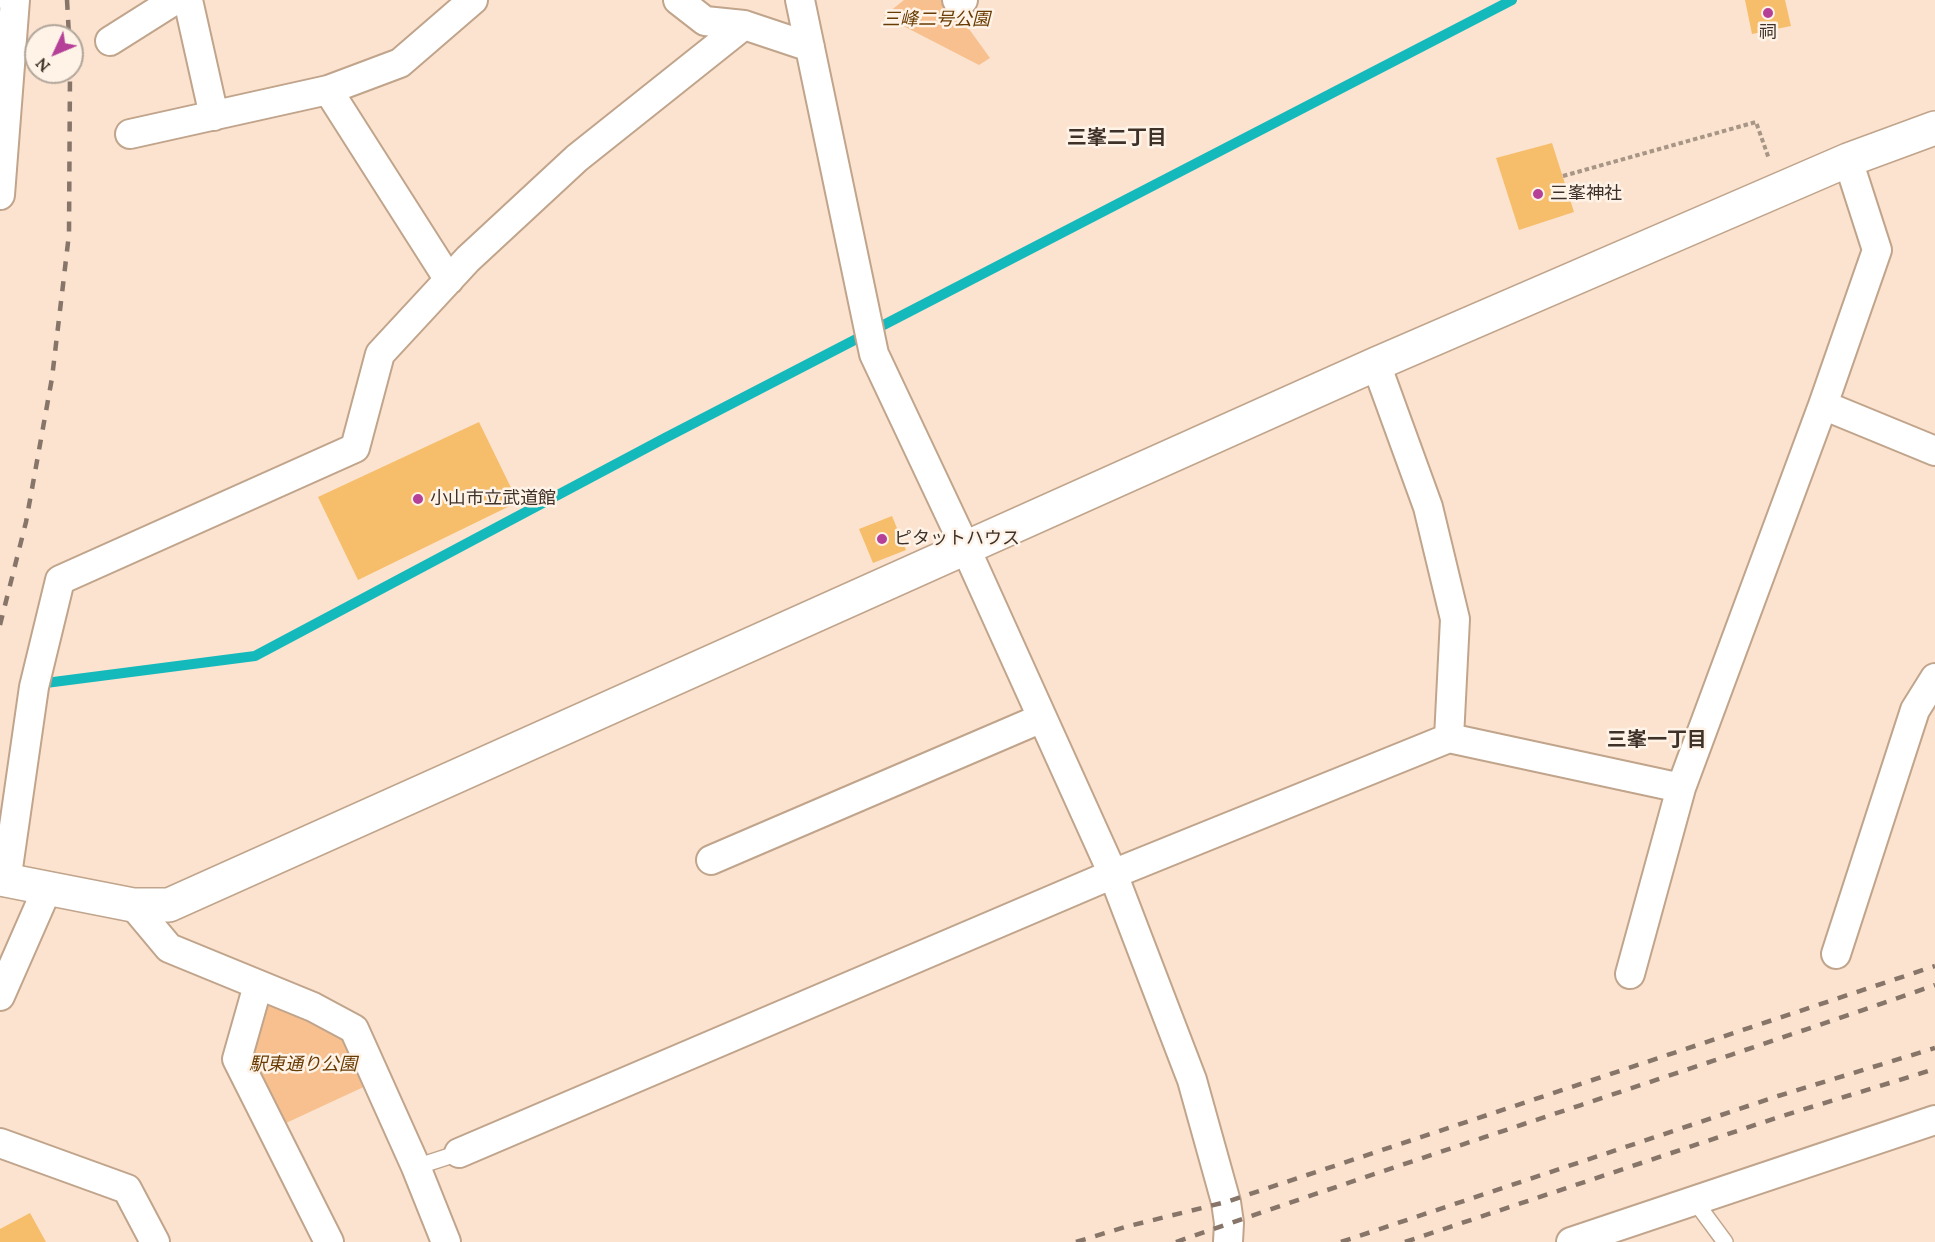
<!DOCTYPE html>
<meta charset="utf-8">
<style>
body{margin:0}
#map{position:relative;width:1935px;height:1242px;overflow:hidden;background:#fbe3cf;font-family:Lora,serif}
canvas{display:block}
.north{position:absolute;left:24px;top:24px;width:60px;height:60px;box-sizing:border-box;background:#fff3e8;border:2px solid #b2a69b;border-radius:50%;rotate:226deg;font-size:16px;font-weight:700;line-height:24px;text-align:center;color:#3e3228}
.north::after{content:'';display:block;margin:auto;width:21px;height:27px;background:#b54098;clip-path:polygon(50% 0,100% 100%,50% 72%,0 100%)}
</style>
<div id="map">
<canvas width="1935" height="1242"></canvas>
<div class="north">N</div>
</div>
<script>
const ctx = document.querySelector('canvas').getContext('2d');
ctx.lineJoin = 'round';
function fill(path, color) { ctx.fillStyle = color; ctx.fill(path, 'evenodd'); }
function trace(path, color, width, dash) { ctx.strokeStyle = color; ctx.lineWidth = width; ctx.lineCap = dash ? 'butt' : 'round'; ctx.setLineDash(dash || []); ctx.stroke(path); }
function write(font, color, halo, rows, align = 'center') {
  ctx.font = font + ' Lora,"Noto Sans JP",serif'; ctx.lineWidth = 5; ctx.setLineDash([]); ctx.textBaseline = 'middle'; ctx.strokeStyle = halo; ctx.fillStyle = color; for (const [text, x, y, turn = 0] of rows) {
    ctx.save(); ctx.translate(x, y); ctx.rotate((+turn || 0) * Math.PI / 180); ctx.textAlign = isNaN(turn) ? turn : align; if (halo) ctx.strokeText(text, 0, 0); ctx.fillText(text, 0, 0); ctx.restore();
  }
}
fill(new Path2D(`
 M904 0H948L990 58 979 65 884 16Z
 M269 1000 343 1032 370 1084 286 1123 246 1056Z`), '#f7c08e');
trace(new Path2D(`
 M38 684 255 656 665 438 1512 0`), '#14b9bc', 10);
fill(new Path2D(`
 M1745 0H1785L1791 26 1752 34Z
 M1552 143 1574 212 1519 230 1496 158Z
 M479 422 518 502 358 580 318 497Z
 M892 516 906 550 873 563 859 529Z
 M30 1213 46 1242H0V1229Z`), '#f6be6b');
const lane = new Path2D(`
 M416 1167 459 1153
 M1694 1200 1725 1242`);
const street = new Path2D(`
 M188 0 214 116
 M678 0 705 21 744 25 810 47
 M800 0 874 354 966 549 1113 874 1192 1080 1226 1202 1229 1223 1228 1242
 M957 0 959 3 963 0
 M110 41 175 0
 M328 90 449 280
 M130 134 328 90 400 63 473 0
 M0 195 15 0H12
 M1376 364 1428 507 1455 619 1449 738
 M1823 405 1935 451
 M711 860 1042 718
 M6 882 34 687 60 580 355 448 380 354 468 259 577 158 744 25
 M133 905 169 948 313 1007 354 1029 416 1167 446 1242
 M1836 954 1915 710 1935 678
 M1630 974 1681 788 1823 405 1877 250 1848 160
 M258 985 237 1059 329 1242
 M0 996 47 889
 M0 1143 127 1189 155 1242
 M459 1153 1113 874 1449 738 1681 788
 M1571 1242 1935 1120`);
const secondary = new Path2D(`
 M0 879 133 905H169L1376 364 1848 160 1935 128`);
trace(lane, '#c0a48b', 18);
trace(street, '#c0a48b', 32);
trace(secondary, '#c0a48b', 36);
trace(new Path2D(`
 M72 55 81 52
 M1563 176 1756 122 1769 159`), '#a79585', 4, [4.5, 3]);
trace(lane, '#fff', 15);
trace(street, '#fff', 28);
trace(secondary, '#fff', 33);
trace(new Path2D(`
 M67 0 69 36
 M0 625 26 522 52 378 69 234 70 72
 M1076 1242 1125 1227 1226 1202 1935 966
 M1176 1242C1428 1154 1683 1073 1935 985
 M1341 1242 1778 1096 1935 1048
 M1405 1242 1779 1117 1935 1069`), '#867568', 4.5, [10, 10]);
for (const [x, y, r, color] of [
 [1768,13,6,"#b54098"],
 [1538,194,6,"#b54098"],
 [418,499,6,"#b54098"],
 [882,539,6,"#b54098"]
]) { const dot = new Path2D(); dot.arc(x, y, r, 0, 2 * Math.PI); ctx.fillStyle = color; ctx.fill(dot); trace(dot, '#fff3e8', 2); }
write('italic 18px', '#683b02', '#fff3e8', [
 ["三峰二号公園",936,20],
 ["駅東通り公園",303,1065]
]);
write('18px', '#3e3228', '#fff3e8', [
 ["祠",1768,33,"center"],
 ["三峯神社",1550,194],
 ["小山市立武道館",430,499],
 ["ピタットハウス",894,539]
], 'left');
write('bold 20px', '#3e3228', '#fff3e8', [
 ["三峯二丁目",1117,138],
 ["三峯一丁目",1657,740]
]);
</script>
